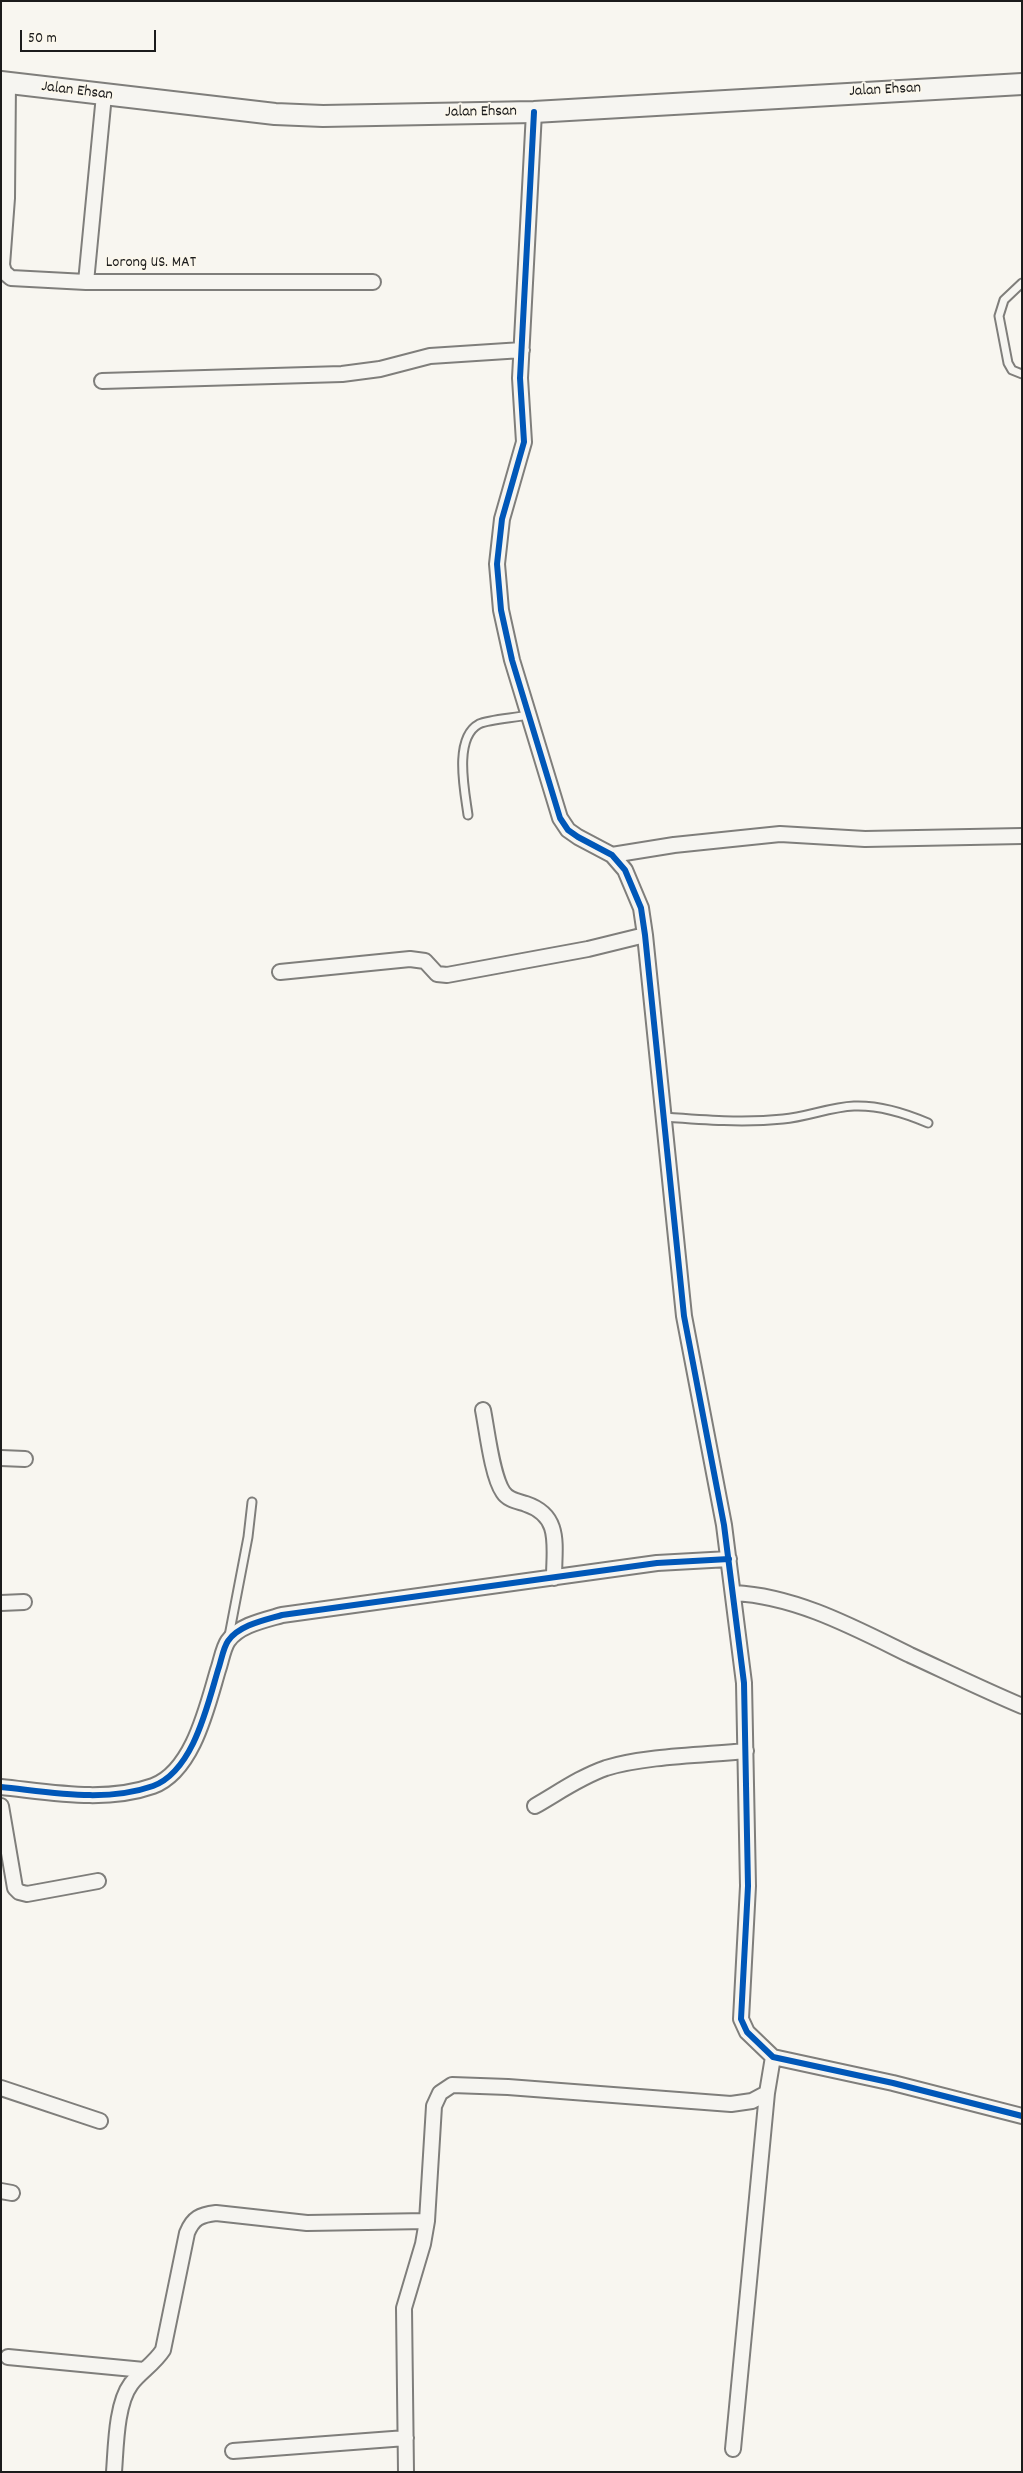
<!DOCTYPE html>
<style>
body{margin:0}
#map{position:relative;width:1023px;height:2473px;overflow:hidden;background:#f8f6f0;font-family:Dekko,sans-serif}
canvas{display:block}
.frame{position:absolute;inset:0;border:2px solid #1c1c1c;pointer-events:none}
.scale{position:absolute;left:20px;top:30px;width:136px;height:22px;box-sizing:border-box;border:2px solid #1c1c1c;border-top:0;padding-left:6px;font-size:15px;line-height:18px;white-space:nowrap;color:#1c1c1c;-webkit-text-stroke:4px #fbf7ec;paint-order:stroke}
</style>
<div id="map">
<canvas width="1023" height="2473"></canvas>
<div class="frame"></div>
<div class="scale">50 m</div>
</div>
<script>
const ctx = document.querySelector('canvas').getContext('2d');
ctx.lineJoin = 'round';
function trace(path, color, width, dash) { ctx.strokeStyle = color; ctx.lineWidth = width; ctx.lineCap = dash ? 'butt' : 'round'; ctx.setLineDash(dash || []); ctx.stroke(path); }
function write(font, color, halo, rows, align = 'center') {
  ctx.font = font + ' Dekko,sans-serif'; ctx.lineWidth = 4; ctx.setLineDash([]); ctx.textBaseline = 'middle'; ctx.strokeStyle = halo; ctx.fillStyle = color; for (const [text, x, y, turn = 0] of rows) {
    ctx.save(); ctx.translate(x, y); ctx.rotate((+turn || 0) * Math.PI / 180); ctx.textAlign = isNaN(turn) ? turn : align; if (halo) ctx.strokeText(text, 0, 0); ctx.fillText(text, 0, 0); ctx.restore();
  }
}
const lane = new Path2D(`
 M1022 283 1004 300 999 316 1008 363 1012 370 1022 374
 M468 815C465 792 453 738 479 724 490 719 515 718 528 715
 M664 1117C704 1120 744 1123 783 1119 807 1117 830 1107 854 1106 880 1105 905 1113 928 1123
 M229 1636 248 1537 252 1502`);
const street = new Path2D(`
 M8 83 7 198 2 265 4 272 11 278 86 282
 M104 95 86 282H373
 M534 112 520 378 524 442 502 519 497 564 501 610 512 660 560 818 568 830 578 837 612 855 625 870 641 908 645 935 684 1316 724 1525 744 1683 748 1886 741 2019 747 2032 773 2057 893 2083 1022 2116
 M102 381 342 374 380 369 430 356 522 350
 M612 855 674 845 780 834 865 839 1022 836
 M280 972 410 959 425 961 437 974 447 975 588 949 645 935
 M483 1410C487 1430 492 1476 503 1492 508 1500 517 1501 526 1504 562 1516 554 1546 554 1578
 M1 1458 25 1459
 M734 1593C796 1596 855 1628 910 1655 947 1672 984 1690 1022 1706
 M1 1603 24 1602
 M1 1787C50 1792 105 1803 153 1786 193 1771 207 1707 218 1670 221 1662 223 1648 228 1641 239 1625 265 1620 282 1615L657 1563 729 1559
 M1 1806 15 1888 19 1892 27 1894 98 1881
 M535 1806C558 1793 580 1777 606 1768 644 1756 704 1755 746 1751
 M1 2088 100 2121
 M1 2191 12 2193
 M8 2357 144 2370
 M733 2449 767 2093
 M233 2451 406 2438
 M114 2472C116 2447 116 2404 131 2384 140 2372 154 2364 163 2350L187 2233C193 2218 200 2215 216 2213L307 2223 427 2221
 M406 2472 404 2308 423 2244 427 2221 434 2106 440 2093 452 2085 508 2087 731 2104 752 2101 767 2093 773 2057`);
const secondary = new Path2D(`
 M1 82 275 114 323 116 534 112 1022 84`);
trace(lane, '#7f7e7b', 11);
trace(street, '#7f7e7b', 18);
trace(secondary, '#7f7e7b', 24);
trace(lane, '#f6f5f1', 7);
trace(street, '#f6f5f1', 14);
trace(secondary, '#f6f5f1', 20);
trace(new Path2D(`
 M534 112 520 378 524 442 502 519 497 564 501 610 512 660 560 818 568 830 578 837 612 855 625 870 641 908 645 935 684 1316 724 1525 744 1683 748 1886 741 2019 747 2032 773 2057 893 2083 1022 2116
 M1 1787C50 1792 105 1803 153 1786 193 1771 207 1707 218 1670 221 1662 223 1648 228 1641 239 1625 265 1620 282 1615L657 1563 729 1559`), '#0057b8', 6);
write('16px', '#1c1c1c', '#fbf7ec', [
 ["Jalan Ehsan",885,91,-3],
 ["Jalan Ehsan",77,92,7],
 ["Jalan Ehsan",481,113,-1],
 ["Lorong US. MAT",151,264]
]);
</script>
